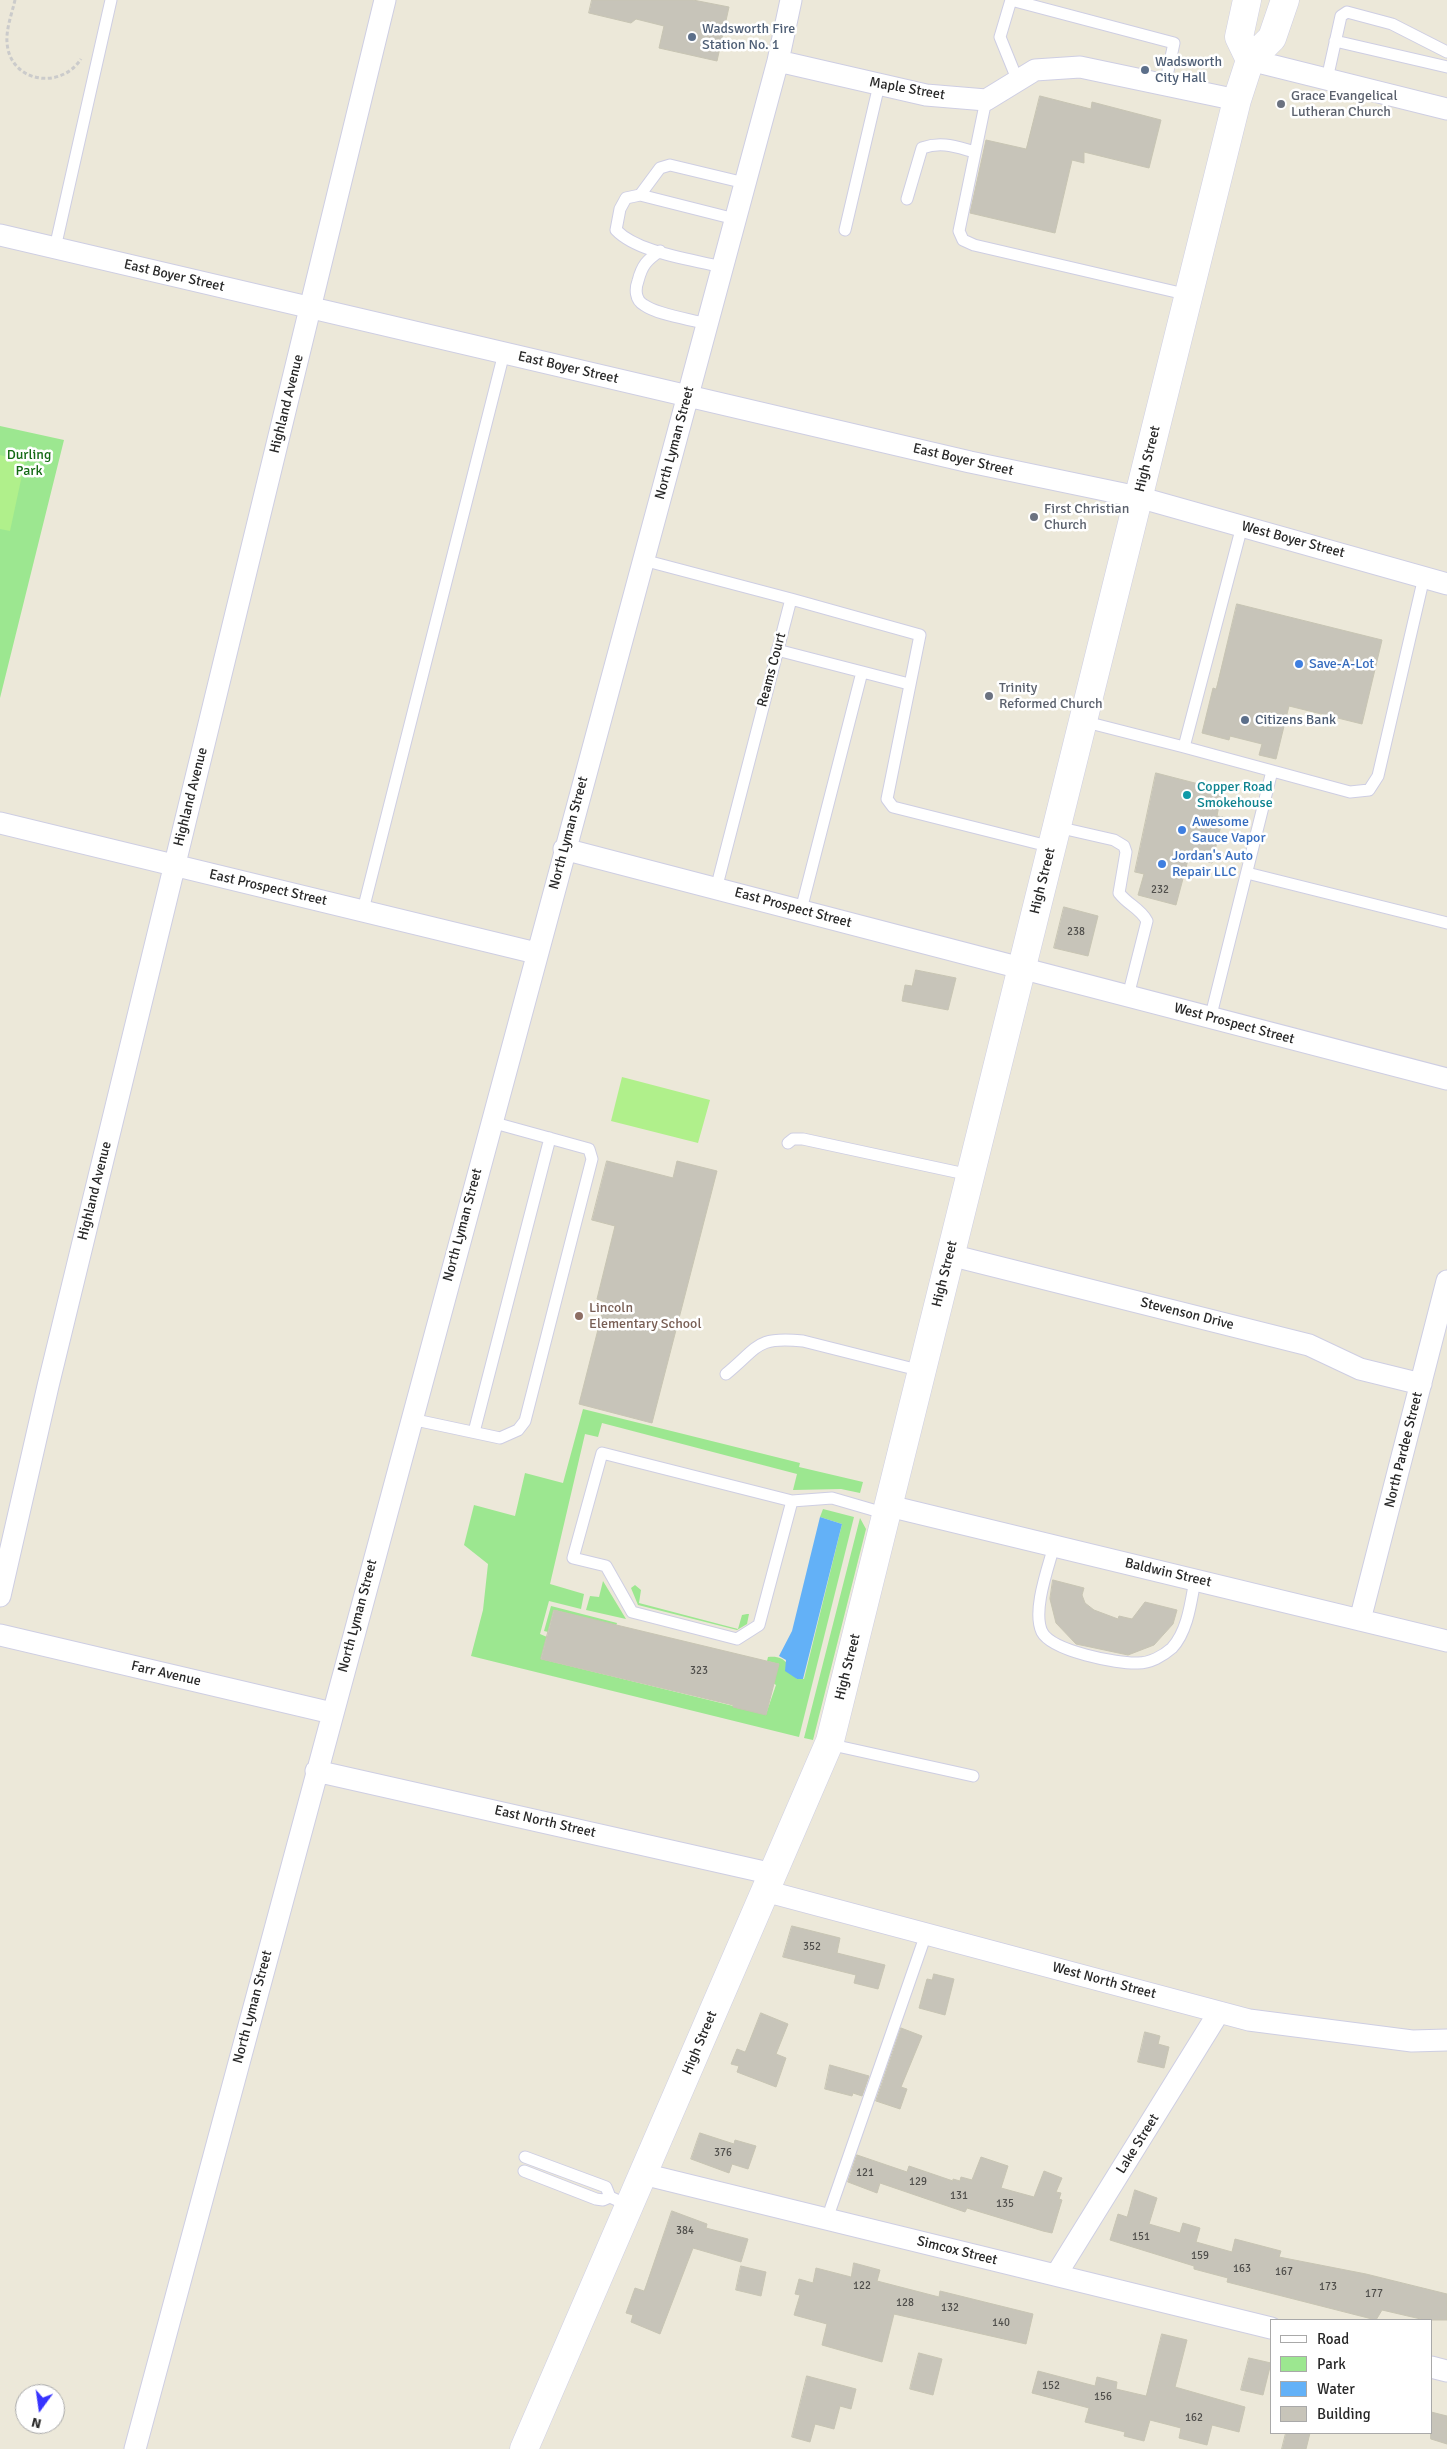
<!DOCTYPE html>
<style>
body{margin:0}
#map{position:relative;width:1447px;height:2449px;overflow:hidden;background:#ece8d9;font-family:Signika,sans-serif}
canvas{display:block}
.legend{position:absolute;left:1270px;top:2319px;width:162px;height:115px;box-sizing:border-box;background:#fff;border:1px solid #a9a9a9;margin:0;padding:6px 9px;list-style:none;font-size:15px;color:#282828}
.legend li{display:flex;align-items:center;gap:10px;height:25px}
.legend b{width:25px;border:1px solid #a9a9a9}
.north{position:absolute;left:15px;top:2384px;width:50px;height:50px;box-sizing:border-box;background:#fff;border:1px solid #a9a9a9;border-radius:50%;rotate:194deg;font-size:14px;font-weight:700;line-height:20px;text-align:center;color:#282828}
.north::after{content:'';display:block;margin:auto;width:18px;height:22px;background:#3733ff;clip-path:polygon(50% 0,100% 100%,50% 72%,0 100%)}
</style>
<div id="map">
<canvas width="1447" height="2449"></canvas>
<ul class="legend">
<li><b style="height:6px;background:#fff"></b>Road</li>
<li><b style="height:14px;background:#9ce790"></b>Park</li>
<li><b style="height:14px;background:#63b1f7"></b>Water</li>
<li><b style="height:14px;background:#c7c4b9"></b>Building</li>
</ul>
<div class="north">N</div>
</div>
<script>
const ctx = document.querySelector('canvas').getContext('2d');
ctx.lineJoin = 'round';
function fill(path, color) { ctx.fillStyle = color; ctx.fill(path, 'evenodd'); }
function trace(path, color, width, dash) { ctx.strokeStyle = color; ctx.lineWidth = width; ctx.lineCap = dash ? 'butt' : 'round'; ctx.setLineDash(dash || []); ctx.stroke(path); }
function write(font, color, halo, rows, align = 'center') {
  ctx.font = font + ' Signika,sans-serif'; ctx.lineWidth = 5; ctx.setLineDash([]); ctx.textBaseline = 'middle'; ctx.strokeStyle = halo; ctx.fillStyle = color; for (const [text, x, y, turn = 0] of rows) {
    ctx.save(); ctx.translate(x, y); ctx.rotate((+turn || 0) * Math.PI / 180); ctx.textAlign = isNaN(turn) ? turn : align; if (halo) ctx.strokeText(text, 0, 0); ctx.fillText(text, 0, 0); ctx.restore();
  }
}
fill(new Path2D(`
 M0 426 64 440 0 698Z
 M583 1409 800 1463 799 1467 863 1482 860 1493 841 1489 793 1490 797 1474 602 1423 598 1437 585 1434 550 1584 584 1594 581 1609 549 1601 540 1634 547 1637 541 1659 766 1714 776 1685 773 1683 779 1664 767 1661 768 1657C786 1655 788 1665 797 1679H804L842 1524 820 1517 823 1509 854 1517 799 1737 471 1656 483 1610 488 1564 464 1545 474 1505 515 1516 525 1473 563 1483Z
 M860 1518 866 1529 813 1740 804 1738Z
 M603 1581 626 1619 586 1610 590 1596 599 1597Z
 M635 1585 641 1590 639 1603 738 1629 742 1615 747 1614H749L747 1624 737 1630 638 1605 631 1588Z
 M551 1606 617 1623 616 1626 554 1610 548 1632 544 1631Z`), '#9ce790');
fill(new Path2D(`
 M0 455 25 461 10 531 0 529Z
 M622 1077 710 1100 698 1143 611 1121Z`), '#b0f08b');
fill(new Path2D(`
 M820 1517 842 1524 803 1679H797L785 1671 786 1660 779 1656 792 1631Z`), '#63b1f7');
const building = new Path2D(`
 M592 0H693L729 7 717 61 659 48 664 26 636 19 631 23 589 13Z
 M1040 96 1091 109 1092 102 1161 120 1149 168 1084 152V163L1072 160 1055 233 970 213 986 140 1026 149Z
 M1237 604 1382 640 1362 724 1289 706 1276 759 1259 755 1262 744 1230 736 1229 740 1202 733 1213 688 1216 689Z
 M1156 773 1222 790 1217 816 1223 817 1212 863 1189 856 1176 905 1138 895 1144 874 1135 872Z
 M1064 907 1098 916 1088 956 1054 948Z
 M916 970 956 978 948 1010 902 1001 905 985 912 986Z
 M607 1161 673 1178 677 1161 717 1171 652 1423 579 1404 605 1302 597 1299 615 1226 592 1220Z
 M1053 1580 1084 1588 1082 1595 1085 1603 1094 1610 1118 1619 1119 1616 1132 1619 1145 1602 1177 1610 1173 1624 1154 1645 1128 1655 1076 1644 1056 1623 1050 1599Z
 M554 1610 779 1664 766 1715 733 1707V1705L541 1659Z
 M792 1926 840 1938 837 1953 885 1965 878 1989 854 1983 856 1975 783 1957Z
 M934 1974 954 1979 945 2015 919 2008 927 1979 932 1980Z
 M761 2013 788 2024 776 2054 786 2058 776 2087 737 2072 739 2066 731 2064 737 2049 745 2052Z
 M901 2028 922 2036 901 2087 907 2089 900 2109 876 2101Z
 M1145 2032 1160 2036 1158 2044 1169 2047 1164 2068 1138 2062Z
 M830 2065 869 2076 862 2096 853 2093 852 2096 825 2089Z
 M700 2133 734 2144 735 2140 756 2146 748 2169 732 2164 729 2173 691 2159Z
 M857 2155 907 2172 909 2166 953 2181V2179L960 2181 961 2177 972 2180 981 2157 1008 2166 1001 2188 1034 2197 1044 2171 1062 2178 1056 2192 1061 2193 1059 2199 1062 2200 1052 2233 1043 2231 967 2208 965 2212 880 2183 877 2193 848 2182Z
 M1135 2190 1157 2198 1149 2224 1180 2233 1183 2223 1200 2228 1196 2242 1232 2252 1235 2239 1281 2251 1279 2257 1366 2274 1447 2294V2320H1425L1382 2310 1376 2320 1227 2282 1228 2278 1194 2269V2266L1110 2240 1118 2214 1127 2217Z
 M672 2211 707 2224 706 2228 748 2239 741 2262 693 2248 660 2334 631 2322 633 2315 626 2313 635 2288 644 2291Z
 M854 2263 880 2270 877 2281 939 2297 940 2291 1033 2314 1026 2344 894 2314 882 2362 822 2345 827 2324 794 2315 800 2295 795 2294 799 2279 813 2283 816 2268 851 2277Z
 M741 2266 766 2272 761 2296 736 2290Z
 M1162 2334 1187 2340 1175 2387 1245 2407 1239 2432 1212 2425 1207 2445 1179 2438 1181 2428 1150 2420 1144 2441 1124 2436 1125 2432 1085 2422 1089 2408 1032 2393 1038 2371 1095 2386 1097 2377 1117 2382 1116 2389 1146 2396Z
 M919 2353 942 2359 933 2395 910 2389Z
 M1249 2358 1271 2363 1263 2395 1241 2390Z
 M807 2376 856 2389 851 2409 840 2406 834 2429 815 2424 810 2442 792 2437Z
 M1431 2412 1447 2416V2444L1431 2439Z
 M1286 2433H1310L1306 2449H1282Z`);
fill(building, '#c7c4b9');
trace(building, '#c7c4b3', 1);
const service = new Path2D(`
 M1011 0 1174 43 1165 85
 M1011 0 1000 37 1017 79
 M1335 41 1447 67
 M1327 79 1341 16 1347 12 1392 24 1447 52
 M986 100 959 231 963 240 974 245 1189 295
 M640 195 660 168 670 165 745 183
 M907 199 922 148C942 141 956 147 975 152
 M845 230 879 85
 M55 248 111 0
 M660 251C647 260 642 265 638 281 635 289 635 300 644 305 658 315 690 319 707 324
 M722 267C691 259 638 253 616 230L620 209 626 198 640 195 735 219
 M643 560 791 599 716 889
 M791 599 920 635 887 799 893 807 1052 847
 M777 650 909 684
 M1082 721 1184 747 1242 526
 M1184 747 1350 792 1369 790 1378 776 1424 577
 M1057 827 1114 840 1124 846 1126 852 1119 893C1128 905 1140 908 1147 921L1128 996
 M1247 873 1447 923
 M363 910 504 353
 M801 910 862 672
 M1210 1019 1272 771
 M788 1143 793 1139H803L970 1175
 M726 1374C759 1347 756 1336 803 1341L922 1371
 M411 1419 500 1438 518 1430 525 1421 592 1159 589 1149 491 1122
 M474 1432 550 1138
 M792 1501 759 1625 737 1639 632 1612 606 1566 573 1558 602 1453 792 1501 832 1498 887 1514
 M1054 1546C1048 1568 1032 1611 1042 1632 1052 1651 1117 1664 1138 1663 1150 1663 1163 1656 1172 1648 1188 1631 1191 1601 1195 1580
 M828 1744 973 1776
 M525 2157 606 2187 610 2197 630 2206
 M524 2171 596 2199 603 2200 610 2197
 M827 2219 926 1934`);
const minor = new Path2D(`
 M1250 60 1447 109
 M778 61 926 95 986 100 1035 70 1080 67 1237 100
 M0 235 970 462 1138 497 1447 584
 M0 823 536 953
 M564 849 1447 1079
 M950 1255 1309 1345 1360 1369 1421 1384
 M889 1506 1447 1641
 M0 1596 48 1386 385 0
 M1360 1620 1447 1281
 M0 1635 332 1713
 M316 1771 773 1874
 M765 1891 1249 2020 1412 2041 1447 2040
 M643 2174 1271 2328
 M1056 2275 1219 2012
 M1431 2367 1447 2371
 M135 2449 778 61 791 0`);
const secondary = new Path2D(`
 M1247 0 1239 37 1250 60
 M524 2449 830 1741 1237 100 1250 60 1272 38 1285 0`);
trace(service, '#cecee3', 13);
trace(minor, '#cecee3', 23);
trace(secondary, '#cecee3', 29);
trace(new Path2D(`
 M15 0C12 13 6 29 7 42 9 82 60 91 81 59`), '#cbcbcb', 3, [4, 2.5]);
trace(service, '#fff', 11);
trace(minor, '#fff', 21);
trace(secondary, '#fff', 28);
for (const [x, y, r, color] of [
 [692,37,5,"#5c6f8a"],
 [1145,70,5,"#5c6f8a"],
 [1281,104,5,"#6b7280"],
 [1034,517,5,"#6b7280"],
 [1299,664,5,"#3f7fe0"],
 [989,696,5,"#6b7280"],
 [1245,720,5,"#5c6f8a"],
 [1187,795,5,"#0f9aa8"],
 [1182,830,5,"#3f7fe0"],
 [1162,864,5,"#3f7fe0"],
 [579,1316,5,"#8d6e63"]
]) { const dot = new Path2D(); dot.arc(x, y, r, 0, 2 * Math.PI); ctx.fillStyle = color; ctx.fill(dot); trace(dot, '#fff', 2); }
write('11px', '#504f4c', null, [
 ["232",1160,890],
 ["238",1076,932],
 ["323",699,1671],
 ["352",812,1947],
 ["376",723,2153],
 ["121",865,2173],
 ["129",918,2182],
 ["131",959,2196],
 ["135",1005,2204],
 ["384",685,2231],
 ["151",1141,2237],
 ["159",1200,2256],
 ["163",1242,2269],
 ["167",1284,2272],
 ["122",862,2286],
 ["173",1328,2287],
 ["177",1374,2294],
 ["128",905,2303],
 ["132",950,2308],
 ["140",1001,2323],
 ["152",1051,2386],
 ["156",1103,2397],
 ["162",1194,2418]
]);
write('14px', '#4e5e75', '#fff', [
 ["Wadsworth Fire",702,29],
 ["Station No. 1",702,45],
 ["Wadsworth",1155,62],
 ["City Hall",1155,78],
 ["Citizens Bank",1255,720]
], 'left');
write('14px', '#282828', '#fff', [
 ["Maple Street",907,89,10],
 ["East Boyer Street",174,276,13],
 ["East Boyer Street",568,368,13],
 ["Highland Avenue",287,404,-76],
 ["North Lyman Street",675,443,-75],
 ["High Street",1148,459,-76],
 ["East Boyer Street",963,460,13],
 ["West Boyer Street",1293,540,15],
 ["Reams Court",772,670,-75],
 ["Highland Avenue",191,797,-76],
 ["North Lyman Street",569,833,-75],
 ["High Street",1043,881,-76],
 ["East Prospect Street",268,888,13],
 ["East Prospect Street",793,908,15],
 ["West Prospect Street",1234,1024,15],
 ["Highland Avenue",95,1191,-76],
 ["North Lyman Street",463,1225,-75],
 ["High Street",945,1274,-76],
 ["Stevenson Drive",1187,1314,14],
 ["North Pardee Street",1404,1450,-76],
 ["Baldwin Street",1168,1573,13],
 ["North Lyman Street",358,1616,-75],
 ["High Street",848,1667,-76],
 ["Farr Avenue",166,1674,13],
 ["East North Street",545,1822,13],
 ["West North Street",1104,1981,15],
 ["North Lyman Street",253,2007,-75],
 ["High Street",700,2043,-67],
 ["Lake Street",1138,2144,-58],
 ["Simcox Street",957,2251,14]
]);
write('14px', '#5b616d', '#fff', [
 ["Grace Evangelical",1291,96],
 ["Lutheran Church",1291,112],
 ["First Christian",1044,509],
 ["Church",1044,525],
 ["Trinity",999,688],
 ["Reformed Church",999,704]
], 'left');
write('14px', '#146a14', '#fff', [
 ["Durling",29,455],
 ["Park",29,471]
]);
write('14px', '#366cbe', '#fff', [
 ["Save-A-Lot",1309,664],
 ["Awesome",1192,822],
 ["Sauce Vapor",1192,838],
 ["Jordan's Auto",1172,856],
 ["Repair LLC",1172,872]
], 'left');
write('14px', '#0d838f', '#fff', [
 ["Copper Road",1197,787],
 ["Smokehouse",1197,803]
], 'left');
write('14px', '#785e54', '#fff', [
 ["Lincoln",589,1308],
 ["Elementary School",589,1324]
], 'left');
</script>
